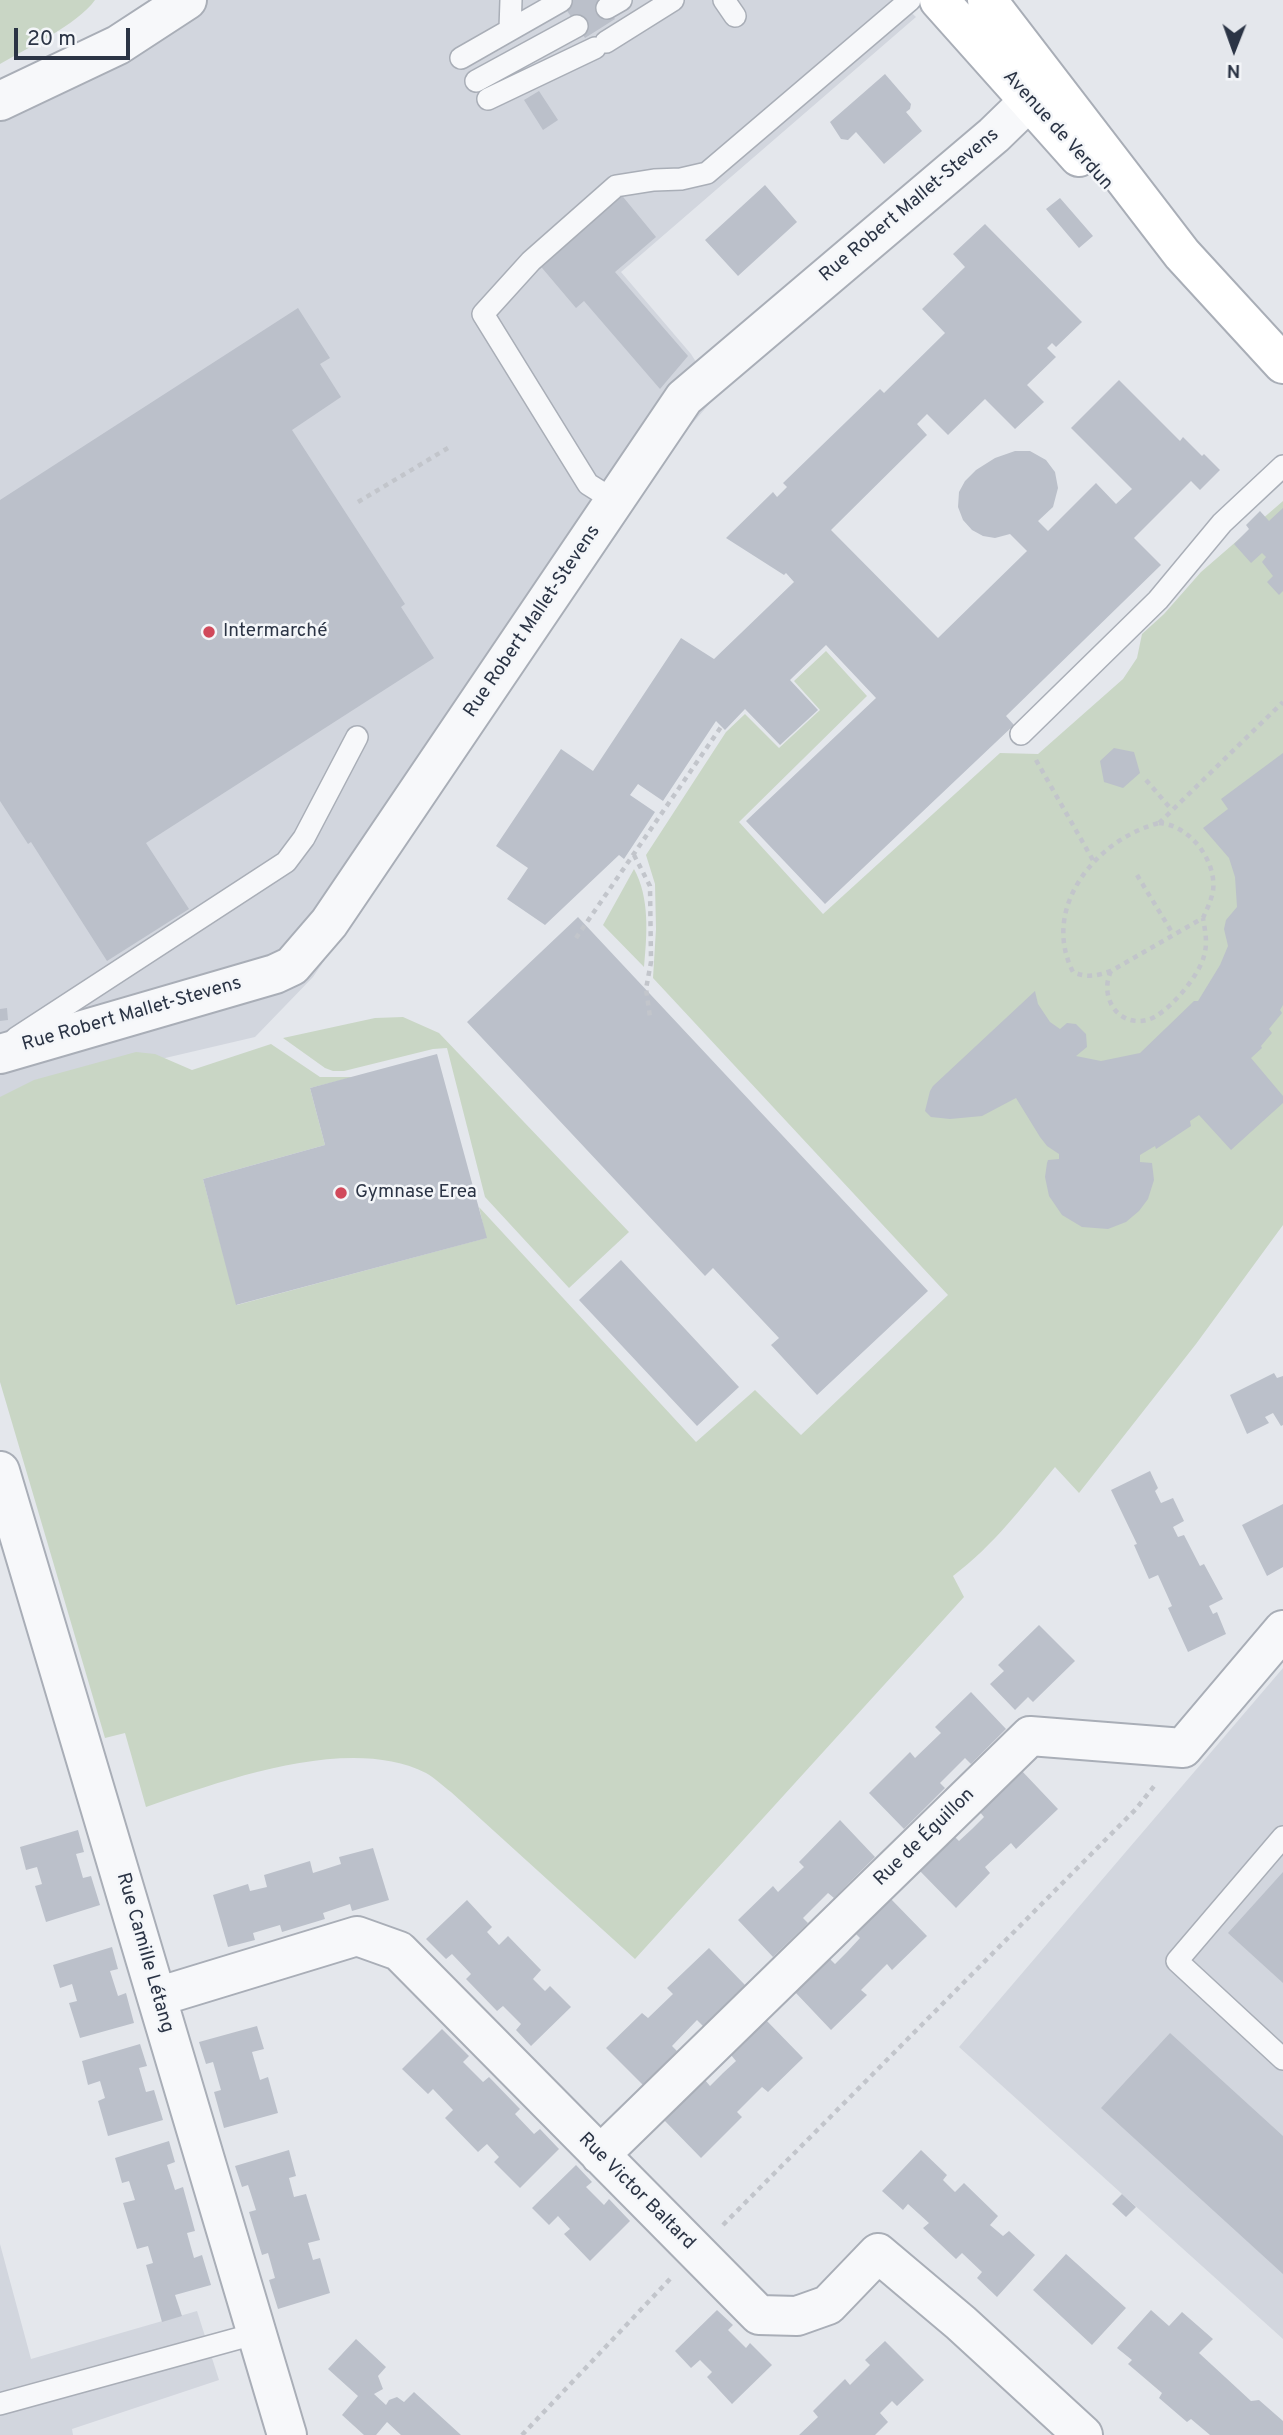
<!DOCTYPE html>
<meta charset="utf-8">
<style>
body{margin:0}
#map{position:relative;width:1283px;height:2435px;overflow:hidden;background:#e4e7ec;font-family:Overpass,sans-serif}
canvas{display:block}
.north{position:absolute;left:1199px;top:14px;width:70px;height:70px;-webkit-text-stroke:5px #f4f6f9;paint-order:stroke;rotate:181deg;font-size:19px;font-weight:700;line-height:28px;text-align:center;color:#2b3445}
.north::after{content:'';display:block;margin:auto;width:24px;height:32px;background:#2b3445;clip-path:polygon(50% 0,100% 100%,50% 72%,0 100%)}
.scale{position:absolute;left:14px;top:28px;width:116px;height:32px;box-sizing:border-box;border:4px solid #2b3445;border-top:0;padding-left:9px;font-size:21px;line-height:24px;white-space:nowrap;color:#2b3445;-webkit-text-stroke:5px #f4f6f9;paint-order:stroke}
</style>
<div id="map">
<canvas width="1283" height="2435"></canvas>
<div class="north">N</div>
<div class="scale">20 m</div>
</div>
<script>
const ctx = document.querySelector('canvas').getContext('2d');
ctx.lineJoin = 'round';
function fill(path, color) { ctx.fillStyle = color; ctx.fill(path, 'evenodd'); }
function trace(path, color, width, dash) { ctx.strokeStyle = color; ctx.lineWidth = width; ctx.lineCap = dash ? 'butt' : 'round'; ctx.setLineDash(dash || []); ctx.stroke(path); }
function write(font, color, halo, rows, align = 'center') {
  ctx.font = font + ' Overpass,sans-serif'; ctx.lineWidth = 5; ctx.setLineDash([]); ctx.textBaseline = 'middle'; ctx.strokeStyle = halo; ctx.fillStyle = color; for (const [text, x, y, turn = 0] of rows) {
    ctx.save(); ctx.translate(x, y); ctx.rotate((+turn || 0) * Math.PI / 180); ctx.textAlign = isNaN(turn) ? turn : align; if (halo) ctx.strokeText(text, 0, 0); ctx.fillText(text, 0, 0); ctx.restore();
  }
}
fill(new Path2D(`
 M181 0H898L916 17 621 272 691 354 717 395 678 440 618 533 313 977 255 1037 131 1066 0 1105V115Z
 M1283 1668V2339L959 2047Z
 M0 2244 31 2359 197 2311 219 2380 72 2429 73 2435H0Z`), '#d2d6de');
fill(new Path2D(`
 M0 0H95C77 25 27 48 0 64Z
 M1283 501V1225L1196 1344 1079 1493 1055 1467C1023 1506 994 1545 953 1576L964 1597 635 1959 451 1792C443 1786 435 1778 426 1773 348 1734 223 1781 146 1807L125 1733 105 1738 0 1382V1097L34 1080 136 1052 155 1054 192 1070 271 1044 320 1077H354L310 1088 325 1145 203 1179 237 1305 486 1238 479 1207 696 1442 755 1390 801 1435 948 1295 653 978 656 929 655 884 646 855 726 732 745 714 779 748 820 710 794 681 826 651 867 696 739 822 823 914 1000 753 1038 754 1123 679 1137 658 1142 634 1164 614 1201 572Z
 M634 869C650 898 647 935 644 967L603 925Z
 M403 1017 439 1033 629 1232 569 1288 485 1197 447 1048 433 1049 344 1071H333L325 1068 283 1038 375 1018Z`), '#c9d6c5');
fill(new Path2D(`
 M560 0H602L615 19 585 38Z
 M885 74 911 104 910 109 906 112 922 131 884 164 856 132 848 140 841 139 830 122Z
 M539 91 558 120 543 130 524 100Z
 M765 185 797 222 738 276 705 240Z
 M619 192 656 237 615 272 688 356 660 389 584 301 576 308 537 262Z
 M1060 198 1093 236 1079 248 1046 209Z
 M985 224 1082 322 1056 347 1052 343 1047 348 1056 357 1027 385 1044 402 1015 429 985 399 948 435 927 414 917 424 927 435 831 530 938 638 1027 551 1010 534 995 538 983 536 972 530 963 520 958 507 959 492 965 481 976 470 995 458 1015 451H1030L1046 460 1055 472 1058 488 1053 507 1038 521 1048 531 1096 483 1116 504 1132 489 1071 428 1119 380 1180 441 1183 437 1202 456 1204 454 1220 470 1200 490 1191 481 1134 538 1161 565 1006 716 1014 725 825 904 746 821 876 698 826 645 790 680 818 710 780 745 745 709 725 730 716 721 663 801 638 784 630 795 655 812 624 859 619 855 545 925 507 899 528 868 496 846 561 749 593 771 681 638 714 659 794 582 786 573 784 575 726 538 773 492 777 497 787 487 783 483 880 389 884 393 945 333 922 309 965 267 953 254Z
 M298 308 330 358 320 364 341 397 292 430 405 604 401 607 434 658 146 843 189 909 107 961 31 842 28 844 0 801V500Z
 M1283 508V591L1279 595 1267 582 1273 576 1262 562 1266 557 1262 553 1251 563 1234 544 1249 529 1246 525 1260 511 1269 521Z
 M1114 748 1134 752 1140 773 1123 788 1104 782 1100 761Z
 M1283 753V1005L1280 1010 1282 1013 1269 1029 1272 1033 1261 1046 1262 1048 1251 1058 1283 1096V1103L1231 1150 1199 1115 1190 1121 1191 1126 1156 1149 1155 1146 1140 1155V1162L1152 1163 1154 1180 1148 1199 1139 1211 1126 1222 1108 1229 1082 1227 1062 1215 1049 1196 1045 1177 1047 1163 1048 1160 1059 1159V1154L1047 1146 1040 1137 1016 1098 982 1116 950 1119 931 1117 925 1111 930 1091 933 1086 1035 991 1038 1004 1050 1022 1060 1029 1067 1023 1076 1024 1086 1034 1087 1047 1076 1056 1101 1061 1140 1053 1194 1001H1198L1220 965 1228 946 1224 929 1226 920 1237 907 1235 877 1229 858 1203 828 1228 809 1221 799Z
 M578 917 928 1291 817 1395 771 1345 779 1338 713 1268 705 1276 467 1022Z
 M7 1008 8 1020 0 1021V1009Z
 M437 1054 487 1238 236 1305 203 1179 325 1145 310 1088Z
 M621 1260 739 1387 697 1426 579 1300Z
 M1274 1373 1277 1378 1283 1376V1425L1281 1426 1273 1413 1265 1417 1269 1423 1247 1434 1230 1395Z
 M1150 1471 1158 1488 1155 1491 1161 1503 1173 1498 1184 1521 1173 1527 1178 1537 1184 1535 1200 1566 1204 1564 1223 1599 1209 1606 1213 1614 1217 1612 1226 1634 1188 1652 1168 1608 1172 1606 1158 1575 1149 1579 1134 1545 1137 1544 1111 1490Z
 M1283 1504V1567L1267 1576 1242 1525Z
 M1039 1625 1075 1661 1033 1702 1028 1697 1015 1710 990 1684 1004 1671 998 1665Z
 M971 1692 1006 1729 971 1764 965 1758 940 1783 945 1788 904 1829 869 1793 910 1752 915 1758 941 1733 935 1727Z
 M1021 1770 1058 1809 1016 1849 1011 1843 985 1867 990 1873 956 1908 919 1870 954 1836 959 1841 972 1829 984 1817 979 1811Z
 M840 1820 875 1857 834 1898 828 1893 803 1918 808 1923 773 1957 738 1920 773 1886 778 1892 804 1867 799 1862Z
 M78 1830 84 1852 76 1854 83 1878 91 1876 100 1905 46 1922 35 1886 42 1884 37 1867 26 1870 20 1847Z
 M373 1848 389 1900 352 1911 350 1904 323 1913 325 1919 282 1932 280 1925 253 1933 255 1940 228 1947 213 1895 248 1884 250 1891 267 1887 264 1875 310 1861 313 1873 341 1864 339 1857Z
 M1283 1872V1983L1228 1933Z
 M890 1898 927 1936 892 1970 887 1964 861 1990 867 1995 831 2030 795 1992 829 1958 835 1964 848 1951 860 1938 855 1933Z
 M467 1900 492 1927 487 1932 499 1945 508 1936 541 1970 533 1979 545 1991 550 1986 571 2007 531 2046 516 2030 521 2024 503 2006 497 2011 466 1979 471 1974 452 1954 446 1959 426 1939Z
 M112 1947 118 1969 110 1971 118 1996 126 1993 134 2023 80 2038 69 2003 77 2001 72 1984 60 1988 53 1965Z
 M709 1948 745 1985 703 2026 697 2020 672 2046 677 2051 643 2085 606 2048 642 2013 648 2018 673 1994 667 1988Z
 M766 2020 803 2058 768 2092 762 2087 737 2112 742 2117 701 2158 664 2120 705 2080 710 2086 723 2073 736 2061 731 2055Z
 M257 2026 264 2049 252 2052 260 2080 268 2077 278 2113 224 2128 214 2092 221 2090 213 2062 206 2064 199 2042Z
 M442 2029 469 2056 463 2062 483 2082 489 2077 520 2109 515 2114 534 2134 540 2129 559 2149 520 2188 494 2162 499 2157 487 2144 478 2152 445 2118 453 2110 433 2089 428 2094 402 2069Z
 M1170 2033 1283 2136V2274L1101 2108Z
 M140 2044 147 2066 139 2068 146 2092 154 2090 163 2120 108 2136 98 2101 105 2098 100 2081 88 2085 82 2061Z
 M169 2141 175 2162 167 2165 175 2190 183 2187 195 2231 187 2233 194 2258 202 2255 211 2285 175 2295 182 2316 162 2322 146 2265 153 2263 148 2246 137 2249 123 2203 135 2200 129 2181 122 2183 115 2158Z
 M289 2150 296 2176 289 2178 294 2197 306 2194 320 2240 308 2243 313 2260 320 2258 330 2293 278 2309 269 2280 275 2278 268 2253 262 2255 249 2212 256 2210 248 2185 242 2187 235 2166Z
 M921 2150 947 2175 943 2180 955 2192 964 2183 998 2216 990 2225 1003 2236 1009 2231 1035 2255 997 2297 977 2278 982 2272 962 2253 956 2259 923 2228 929 2223 908 2204 903 2210 882 2191Z
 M576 2165 592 2182 586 2187 604 2205 609 2199 630 2221 590 2261 564 2234 570 2229 558 2216 549 2225 532 2208Z
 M1122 2194 1136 2207 1126 2217 1112 2204Z
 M1066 2254 1126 2308 1092 2345 1033 2290Z
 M717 2310 733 2325 728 2330 746 2348 750 2343 772 2365 732 2404 707 2377 712 2372 700 2360 691 2368 675 2351Z
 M1151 2310 1169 2326 1182 2312 1213 2339 1199 2353 1251 2401 1259 2400 1283 2421V2435H1210L1191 2419 1187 2422 1159 2398 1162 2393 1128 2364 1132 2360 1117 2348Z
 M356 2339 386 2367 378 2376 383 2389 374 2394 386 2405 389 2400 397 2397 404 2402 414 2392 461 2435H401L387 2422 376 2435H364L342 2415 358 2396 328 2369Z
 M885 2341 924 2380 897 2406 892 2401 880 2413 888 2422 875 2435H799L818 2417 813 2411 845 2379 850 2385 870 2365 865 2360Z`), '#bbc0ca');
const service = new Path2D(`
 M724 0 735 16
 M607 8 621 0
 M510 29 511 0
 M606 42 673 0
 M461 58 561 1
 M476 81 577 26
 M488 99 595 48
 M615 501 588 484 483 314 531 261 616 186 654 180 681 179 707 173 910 0
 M1021 734 1158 600 1222 523 1283 466
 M16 1038 286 862 304 838 357 737
 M1283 1837 1177 1961 1283 2059
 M0 2404 258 2333`);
const minor = new Path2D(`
 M0 101 118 45 187 0
 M0 1054 275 974 292 966 329 923 684 398 994 135 1029 101
 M0 1471 287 2435
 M157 1997 357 1936 399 1951 759 2315 797 2316 828 2305 878 2253 961 2323 1083 2435
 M600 2155 1030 1736 1183 1748 1283 1630`);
const secondary = new Path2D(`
 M939 0 1079 157
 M987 0 1182 254 1283 364`);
trace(service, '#a9aeb7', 24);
trace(minor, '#a9aeb7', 42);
trace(secondary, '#a9aeb7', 42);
trace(new Path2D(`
 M358 502 448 448
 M1036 760 1094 862
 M1146 780 1172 810
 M1159 823C1190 825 1217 861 1213 891 1211 901 1207 909 1203 918L1111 971C1096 976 1087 978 1073 972 1040 907 1097 839 1159 823Z
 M1159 823 1283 702
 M634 855 650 886 651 962 646 989 650 1017
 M1137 875 1173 934
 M576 938 721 727
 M1111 971C1099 996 1117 1027 1147 1020 1167 1015 1199 976 1204 956 1208 942 1205 931 1203 918
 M723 2225 1136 1809 1155 1785
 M522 2435 670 2279`), '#c2c5cb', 4.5, [5, 5]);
trace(service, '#f7f8fa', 21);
trace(minor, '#f7f8fa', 38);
trace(secondary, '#fff', 38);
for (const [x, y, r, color] of [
 [209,632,7,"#d1495b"],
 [341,1193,7,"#d1495b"]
]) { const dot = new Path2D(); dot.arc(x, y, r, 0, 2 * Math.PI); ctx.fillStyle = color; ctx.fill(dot); trace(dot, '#f4f6f9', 2.5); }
write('19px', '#2b3445', '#f4f6f9', [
 ["Avenue de Verdun",1057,131,48],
 ["Rue Robert Mallet-Stevens",910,206,-40],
 ["Rue Robert Mallet-Stevens",533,622,-56],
 ["Rue Robert Mallet-Stevens",132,1015,-16],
 ["Rue de Éguillon",925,1838,-44],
 ["Rue Camille Létang",144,1953,74],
 ["Rue Victor Baltard",636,2192,45]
]);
write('19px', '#2b3445', '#f4f6f9', [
 ["Intermarché",223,632],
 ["Gymnase Erea",355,1193]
], 'left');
</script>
